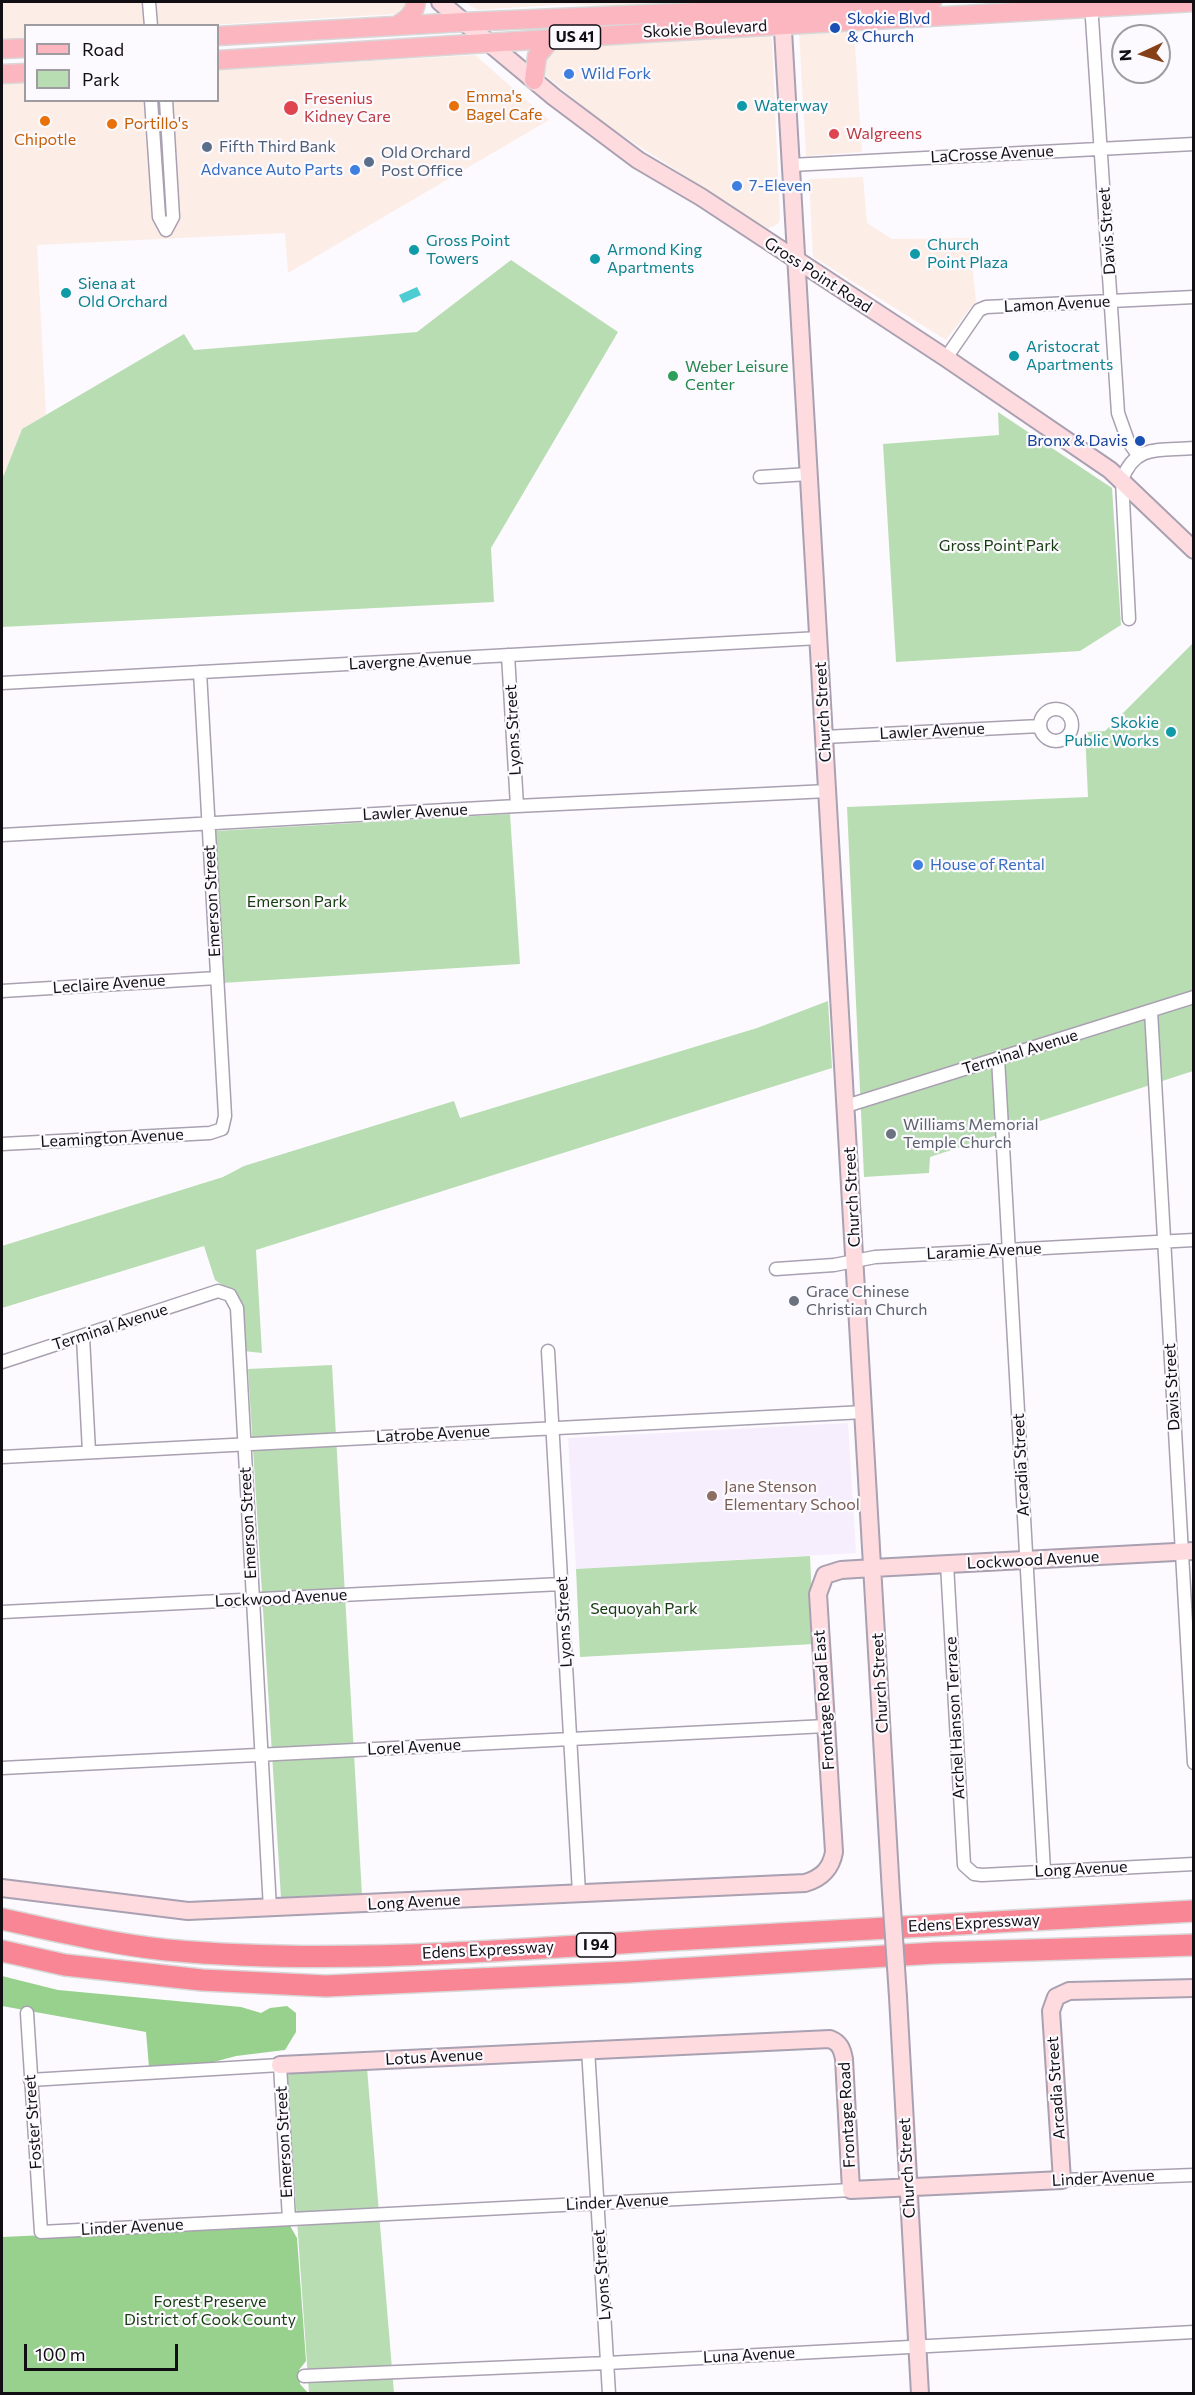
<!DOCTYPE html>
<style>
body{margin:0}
#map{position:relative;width:1195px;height:2395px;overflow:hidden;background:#fcfafe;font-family:Commissioner,sans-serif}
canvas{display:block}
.frame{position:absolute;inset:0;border:3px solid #110e14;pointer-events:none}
.legend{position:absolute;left:24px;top:24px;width:195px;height:78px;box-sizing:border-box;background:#fcfafe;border:2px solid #9e9ca0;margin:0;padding:8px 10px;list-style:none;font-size:18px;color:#110e14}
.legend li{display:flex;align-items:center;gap:12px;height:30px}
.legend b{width:30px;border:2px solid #9e9ca0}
.north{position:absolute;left:1111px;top:24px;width:60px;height:60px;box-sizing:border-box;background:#fcfafe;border:2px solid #9e9ca0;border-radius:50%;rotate:266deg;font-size:16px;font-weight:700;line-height:24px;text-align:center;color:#110e14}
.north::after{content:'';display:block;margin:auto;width:21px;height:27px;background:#854017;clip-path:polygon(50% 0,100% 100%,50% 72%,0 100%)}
.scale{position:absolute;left:24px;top:2344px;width:154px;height:27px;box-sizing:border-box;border:3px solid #110e14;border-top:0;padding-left:8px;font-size:18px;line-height:21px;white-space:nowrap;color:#110e14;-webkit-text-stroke:4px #fcfafe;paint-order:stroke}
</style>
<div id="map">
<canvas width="1195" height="2395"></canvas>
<div class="frame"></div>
<ul class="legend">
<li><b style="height:8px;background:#fbb6bf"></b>Road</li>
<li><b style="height:16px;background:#b9ddb3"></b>Park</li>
</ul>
<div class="north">N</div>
<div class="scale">100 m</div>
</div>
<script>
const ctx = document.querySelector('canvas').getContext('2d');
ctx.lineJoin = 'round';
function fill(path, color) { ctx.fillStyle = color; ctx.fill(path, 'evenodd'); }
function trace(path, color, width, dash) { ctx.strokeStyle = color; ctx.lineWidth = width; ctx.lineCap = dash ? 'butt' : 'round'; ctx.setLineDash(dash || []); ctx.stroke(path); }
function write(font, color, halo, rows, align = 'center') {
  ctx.font = font + ' Commissioner,sans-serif'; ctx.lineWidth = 4.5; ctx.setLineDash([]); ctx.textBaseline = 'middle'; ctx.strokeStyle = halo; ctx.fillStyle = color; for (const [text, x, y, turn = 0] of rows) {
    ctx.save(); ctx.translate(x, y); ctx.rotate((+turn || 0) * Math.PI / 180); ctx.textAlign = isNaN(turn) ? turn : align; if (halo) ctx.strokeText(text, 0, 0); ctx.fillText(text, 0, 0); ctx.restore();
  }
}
fill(new Path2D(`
 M2 2H406L407 5 395 14 210 25 26 26 25 37 2 39Z
 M465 2H719L620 7 569 4 477 10Z
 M854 28 862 152 806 156 799 32Z
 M763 31 769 34 772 40 780 219 778 224 767 229 600 121 544 74 541 65 550 52 560 49Z
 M475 55 549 120 288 273 285 233 37 245 46 415 22 429 4 476H2V83L25 81 26 100H218V70Z
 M863 177 867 223 892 239 969 238 976 301 946 340 813 257 809 179Z`), '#fceee7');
fill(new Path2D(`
 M848 1423 856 1553 576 1569 568 1438Z`), '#f6eefd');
fill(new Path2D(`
 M511 260 618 332 491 548 494 602 2 627V476L4 475 22 429 184 334 194 350 417 332Z
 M998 412 1112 488 1121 625 1080 651 896 662 883 444 999 435Z
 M1193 643V1071L930 1157 929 1173 864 1177 847 807 1088 797 1085 732 1105 731Z
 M510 814 520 964 222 983 215 831Z
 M828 1001 832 1068 256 1250 262 1353 243 1351 239 1297 215 1280 204 1246 2 1308V1246L223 1177 244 1166 454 1101 460 1118 757 1028Z
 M332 1365 362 1895 281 1898 248 1369Z
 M810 1556 814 1644 580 1657 576 1569Z
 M367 2068 394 2393H309L287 2076 293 2072Z`), '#b9ddb3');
fill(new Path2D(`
 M2 1976 58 1990 241 2007 261 2013 270 2008 287 2006 296 2013V2032L285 2050 236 2056 210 2063 149 2067 146 2032 2 2006Z
 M289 2224 297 2238 306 2361 299 2370 300 2384 308 2393 2 2394V2237Z`), '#97d18d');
fill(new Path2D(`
 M417 287 421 295 403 303 399 295Z`), '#4dccd1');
const street = new Path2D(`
 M149 2 151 26
 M1091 3 1118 413 1128 441 1138 455
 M151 100 159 217 166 230
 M791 165 1194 144
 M166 230 173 217 166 100
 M946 358 979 310 986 307 1194 297
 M760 477 809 474
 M1129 619 1122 480C1135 443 1161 451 1194 448
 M508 655 517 806
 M2 683 819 638
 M1040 725a16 16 0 1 1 32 0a16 16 0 1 1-32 0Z
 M824 737 1040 726
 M2 835 517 806 828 791
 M2 991 217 978
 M1151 1011 1194 1763
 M998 1058 1044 1871
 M846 1106 1194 997
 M2 1144 210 1133 222 1129 225 1116 200 672
 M776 1269 834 1265 875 1257 1194 1240
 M83 1337 89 1452
 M548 1351 579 1893
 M2 1362 218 1291 230 1295 237 1308 270 1909
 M2 1457 864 1412
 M947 1564 964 1865 974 1874 982 1875 1194 1864
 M2 1612 561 1584
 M2 1768 826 1726
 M27 2013 41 2232 851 2190
 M588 2049 609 2394
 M30 2080 280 2065 289 2219
 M1062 2180 1194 2175
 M304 2376 607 2363 1194 2332`);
const secondary = new Path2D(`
 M440 2 554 97 638 160 701 197 946 358 1110 470 1194 550
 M782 13 891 1893
 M2 1888 188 1911 805 1883C822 1878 831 1869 834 1852L818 1594 825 1575 841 1570 873 1568 1194 1551
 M898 1997 920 2394
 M280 2065 830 2039C840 2043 842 2049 844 2059L851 2190 1062 2180 1051 2011 1056 1997 1069 1991 1194 1988`);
const primary = new Path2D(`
 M396 26C406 20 415 14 416 2
 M218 36 464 22 932 2
 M2 49 26 48
 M218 60 661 32 1194 2
 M2 74 26 73
 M534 80 537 56 551 39`);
const highway = new Path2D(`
 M2 1919C56 1931 111 1944 167 1950 328 1965 492 1951 653 1941 833 1931 1013 1921 1194 1911
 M2 1951 65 1965 202 1980 326 1986 628 1972 935 1953 1194 1945`);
trace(street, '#a9a0b1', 15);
trace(secondary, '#a9a0b1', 20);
trace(primary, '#d9d8d9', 21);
trace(highway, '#d9d8d9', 24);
trace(street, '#fff', 12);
trace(secondary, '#fddbdf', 16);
trace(primary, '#fbb6bf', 18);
trace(highway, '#f98694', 21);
const secondaryBridge = new Path2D(`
 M891 1893 898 1997`);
trace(secondaryBridge, '#a9a0b1', 20, []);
trace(secondaryBridge, '#fddbdf', 16);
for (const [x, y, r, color] of [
 [835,28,6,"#1a4fb4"],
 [569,74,6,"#3f7fe0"],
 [454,106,6,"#e8710a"],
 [742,106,6,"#0f9aa8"],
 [291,108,8,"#e0444e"],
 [45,121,6,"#e8710a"],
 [112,124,6,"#e8710a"],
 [834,134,6,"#e0444e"],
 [207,147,6,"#5c6f8a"],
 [369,162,6,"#5c6f8a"],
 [355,170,6,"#3f7fe0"],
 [737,186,6,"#3f7fe0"],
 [414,250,6,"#0f9aa8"],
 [915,254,6,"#0f9aa8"],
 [595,259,6,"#0f9aa8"],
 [66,293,6,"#0f9aa8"],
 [1014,356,6,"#0f9aa8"],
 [673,376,6,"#2e9e5b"],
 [1140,441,6,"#1a4fb4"],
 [1171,732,6,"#0f9aa8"],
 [918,865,6,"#3f7fe0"],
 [891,1134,6,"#6b7280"],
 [794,1301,6,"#6b7280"],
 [712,1496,6,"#8d6e63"]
]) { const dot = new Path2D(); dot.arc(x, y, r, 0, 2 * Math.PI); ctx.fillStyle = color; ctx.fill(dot); trace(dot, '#fcfafe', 2); }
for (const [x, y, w] of [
 [575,37,51],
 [596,1945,39]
]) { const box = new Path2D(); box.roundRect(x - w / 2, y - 12, w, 24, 4.5); ctx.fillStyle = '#fcfafe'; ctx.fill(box); trace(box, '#110e14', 1.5); }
write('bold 15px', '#110e14', null, [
 ["US 41",575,37],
 ["I 94",596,1945]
]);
write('16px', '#164399', '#fcfafe', [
 ["Skokie Blvd",847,19],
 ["& Church",847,37],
 ["Bronx & Davis",1128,441,"right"]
], 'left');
write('16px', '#110e14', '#fcfafe', [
 ["Skokie Boulevard",705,29,-3],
 ["LaCrosse Avenue",992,154,-3],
 ["Davis Street",1107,231,-94],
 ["Gross Point Road",818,275,33],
 ["Lamon Avenue",1057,304,-3],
 ["Lavergne Avenue",410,661,-3],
 ["Church Street",823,712,-93],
 ["Lyons Street",513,730,-93],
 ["Lawler Avenue",932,731,-3],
 ["Lawler Avenue",415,812,-3],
 ["Emerson Street",212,901,-93],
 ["Leclaire Avenue",109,984,-4],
 ["Terminal Avenue",1020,1052,-17],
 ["Leamington Avenue",112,1138,-3],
 ["Church Street",852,1197,-93],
 ["Laramie Avenue",984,1251,-3],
 ["Terminal Avenue",110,1327,-18],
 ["Davis Street",1172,1387,-93],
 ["Latrobe Avenue",433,1434,-3],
 ["Arcadia Street",1021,1465,-93],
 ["Emerson Street",248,1523,-93],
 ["Lockwood Avenue",1033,1560,-3],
 ["Lockwood Avenue",281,1598,-3],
 ["Lyons Street",564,1622,-93],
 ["Church Street",880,1683,-93],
 ["Frontage Road East",824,1700,-94],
 ["Archel Hanson Terrace",955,1718,-93],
 ["Lorel Avenue",414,1747,-3],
 ["Long Avenue",1081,1869,-3],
 ["Long Avenue",414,1902,-3],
 ["Edens Expressway",974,1923,-3],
 ["Edens Expressway",488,1950,-3],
 ["Lotus Avenue",434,2057,-3],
 ["Arcadia Street",1056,2088,-94],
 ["Frontage Road",847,2115,-93],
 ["Foster Street",33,2122,-94],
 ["Emerson Street",284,2142,-93],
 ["Church Street",907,2168,-93],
 ["Linder Avenue",1103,2178,-3],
 ["Linder Avenue",617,2202,-3],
 ["Linder Avenue",132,2227,-3],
 ["Lyons Street",602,2275,-94],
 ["Luna Avenue",749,2355,-3]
]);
write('16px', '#366cbe', '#fcfafe', [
 ["Wild Fork",581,74],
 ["Advance Auto Parts",343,170,"right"],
 ["7-Eleven",749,186],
 ["House of Rental",930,865]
], 'left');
write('16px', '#c56008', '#fcfafe', [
 ["Emma's",466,97],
 ["Bagel Cafe",466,115],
 ["Portillo's",124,124],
 ["Chipotle",45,140,"center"]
], 'left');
write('16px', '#be3a42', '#fcfafe', [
 ["Fresenius",304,99],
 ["Kidney Care",304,117],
 ["Walgreens",846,134]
], 'left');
write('16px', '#0d838f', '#fcfafe', [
 ["Waterway",754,106],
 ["Gross Point",426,241],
 ["Towers",426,259],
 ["Church",927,245],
 ["Point Plaza",927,263],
 ["Armond King",607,250],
 ["Apartments",607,268],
 ["Siena at",78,284],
 ["Old Orchard",78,302],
 ["Aristocrat",1026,347],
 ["Apartments",1026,365],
 ["Skokie",1159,723,"right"],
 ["Public Works",1159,741,"right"]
], 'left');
write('16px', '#4e5e75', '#fcfafe', [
 ["Fifth Third Bank",219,147],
 ["Old Orchard",381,153],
 ["Post Office",381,171]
], 'left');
write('16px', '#27864d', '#fcfafe', [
 ["Weber Leisure",685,367],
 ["Center",685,385]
], 'left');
write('16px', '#143b0e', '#fcfafe', [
 ["Gross Point Park",999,546],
 ["Emerson Park",297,902],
 ["Sequoyah Park",644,1609],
 ["Forest Preserve",210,2302],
 ["District of Cook County",210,2320]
]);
write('16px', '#5b616d', '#fcfafe', [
 ["Williams Memorial",903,1125],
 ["Temple Church",903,1143],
 ["Grace Chinese",806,1292],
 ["Christian Church",806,1310]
], 'left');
write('16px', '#785e54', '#fcfafe', [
 ["Jane Stenson",724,1487],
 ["Elementary School",724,1505]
], 'left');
</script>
